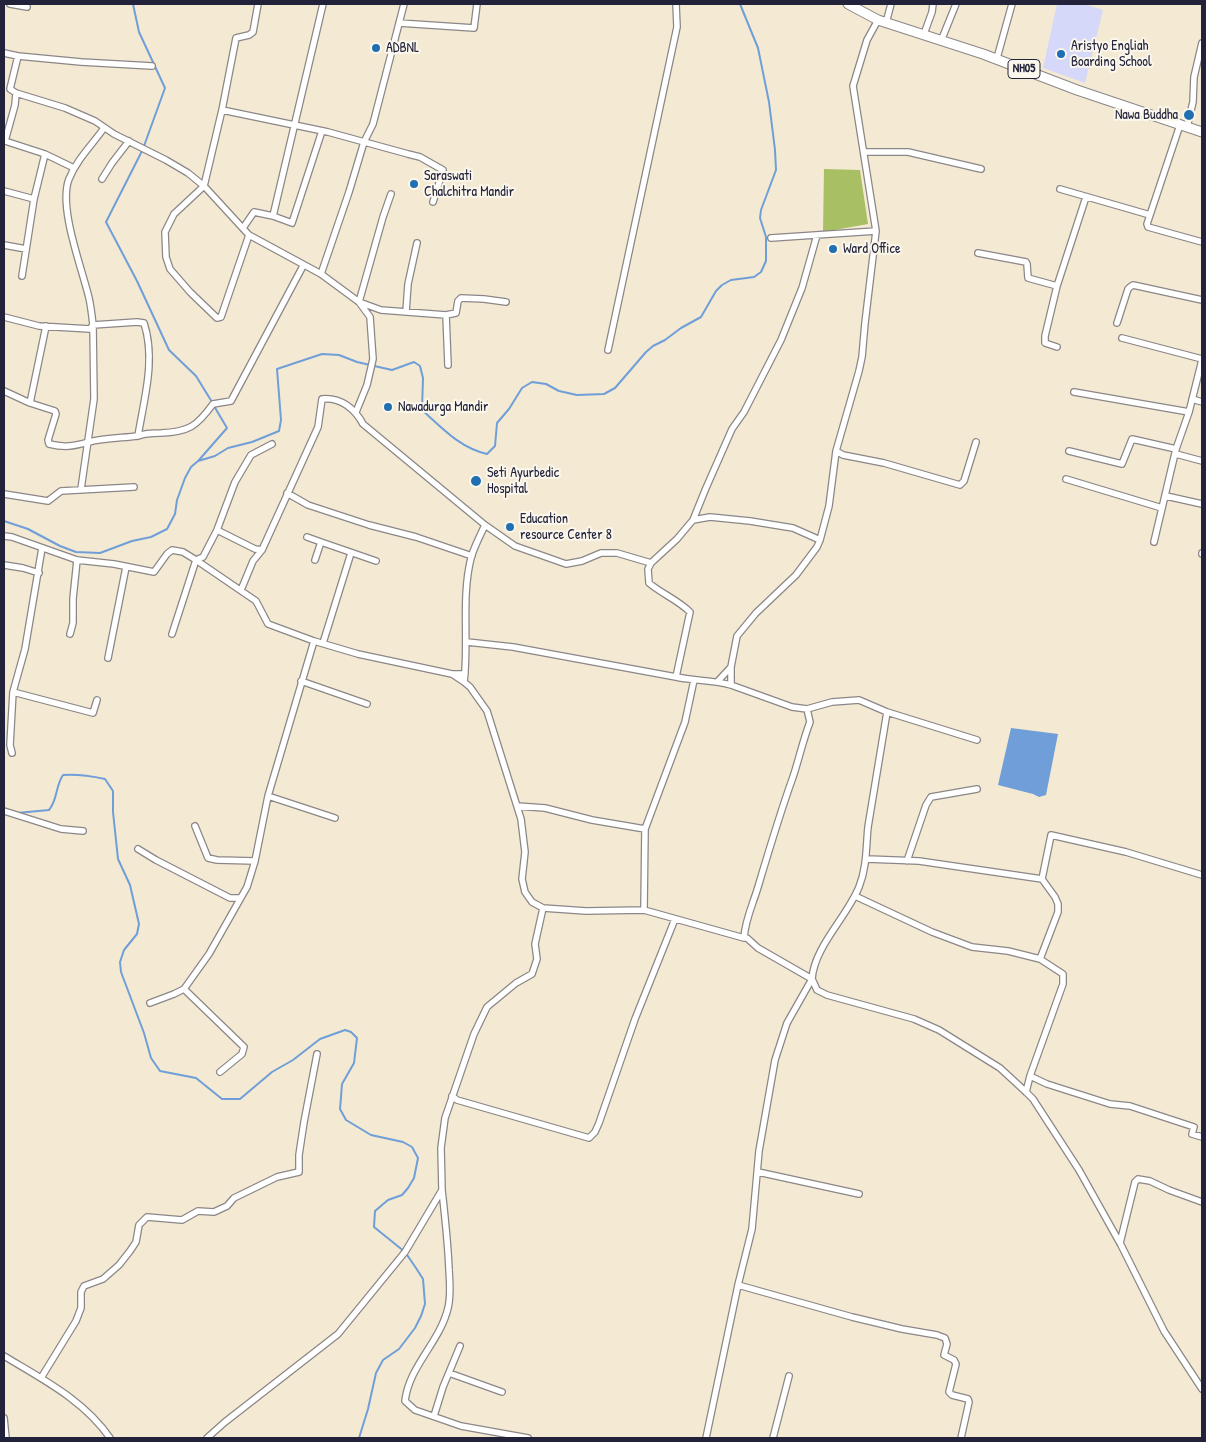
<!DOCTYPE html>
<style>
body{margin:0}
#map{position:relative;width:1206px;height:1442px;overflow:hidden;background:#f4ead3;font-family:"Patrick Hand",sans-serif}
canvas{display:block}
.frame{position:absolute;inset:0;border:5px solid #22223b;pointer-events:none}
</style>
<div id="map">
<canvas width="1206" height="1442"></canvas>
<div class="frame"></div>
</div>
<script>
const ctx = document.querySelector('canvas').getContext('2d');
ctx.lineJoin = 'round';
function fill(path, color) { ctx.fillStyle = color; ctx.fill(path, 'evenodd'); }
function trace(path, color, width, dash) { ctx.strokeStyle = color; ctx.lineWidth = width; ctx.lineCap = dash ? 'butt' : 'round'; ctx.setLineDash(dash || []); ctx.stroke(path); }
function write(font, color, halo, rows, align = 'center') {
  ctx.font = font + ' "Patrick Hand",sans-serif'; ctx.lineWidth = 4; ctx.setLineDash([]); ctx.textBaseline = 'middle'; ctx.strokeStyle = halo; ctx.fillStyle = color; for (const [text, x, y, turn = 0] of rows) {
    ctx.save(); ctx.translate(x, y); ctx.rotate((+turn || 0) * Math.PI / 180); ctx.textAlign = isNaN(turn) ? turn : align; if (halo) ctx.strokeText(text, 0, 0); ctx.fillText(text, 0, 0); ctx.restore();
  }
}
fill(new Path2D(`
 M1057 4H1084L1103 10 1085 83 1043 68Z
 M477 473 484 479 476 488 469 482Z`), '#d5d8f9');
fill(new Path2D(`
 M824 169 860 170 868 224 823 232Z`), '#a9bf64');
fill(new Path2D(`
 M1011 728 1058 734 1046 795 1039 797 1033 794 998 785Z`), '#6f9ed8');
trace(new Path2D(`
 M133 4 139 32 165 88 144 146
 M142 151 106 222 137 281 169 350 196 376 212 402
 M199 460 227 428 214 406
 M4 521 28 529 60 546 76 552 100 553 132 541 151 537 167 529 175 514 177 500 185 478 191 467 198 461 215 456 228 448 252 442 279 431 281 420 277 369 322 354 339 355 357 362 392 370 414 362 420 366 423 378 422 410C442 428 460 448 487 454L495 446 497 423 509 409 522 388 532 382 546 384 559 391 577 395 604 394 615 388 646 352 653 346 665 340 681 328 701 317 716 291 722 285 731 280 754 277 761 272 766 261V237L760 218 761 210 776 170 775 150 769 102 758 48 740 4
 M17 813 49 810C58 799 55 787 63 775 77 774 91 776 105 779L113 791V812L118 859 130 885 139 924 137 934 124 950 120 962 121 972 144 1033 151 1058 160 1071 196 1078 222 1099H240L272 1072 293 1060 320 1039 345 1030 351 1032 357 1038 354 1063 342 1084 341 1097 340 1109 346 1120 371 1135 403 1142 412 1147 418 1158 414 1178 408 1188 402 1195 388 1200 375 1211 374 1227 405 1252 416 1268 423 1279 425 1304 421 1316 415 1328 399 1349 383 1360 376 1373 368 1409 359 1438`), '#6f9ed8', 2);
const street = new Path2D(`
 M10 4 27 7
 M258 4 253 32 249 35 236 38 222 110 328 132 408 154 420 157 443 170 433 202
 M878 20 867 40 853 86 876 231 865 323 862 357 859 371 836 451 829 506 820 540 817 547 796 575 756 613 737 636 731 667V685L792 707 807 709 810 722C803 740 799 759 793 777 780 813 769 850 758 887 753 904 745 920 744 938H747L758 948 812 979 817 990 827 995 914 1019 939 1030 1000 1068 1026 1092 1033 1099 1079 1170 1121 1245 1164 1331 1202 1389
 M399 23 474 28 477 4
 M886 23 891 4
 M924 34 932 12 933 4
 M941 41 956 4
 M4 53 18 56 10 89 16 93 65 108 95 121 114 134 166 160 188 173 204 186 249 235 321 274 359 302 370 317 373 359 367 385 356 412
 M18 56 81 62 152 66
 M997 58 1012 4
 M16 93 15 105 5 141 45 154 34 199 22 276
 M222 110 204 186 174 214 165 232 166 257 170 269 190 292 217 318 221 317 249 235
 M1187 127 1193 102 1194 77 1202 43
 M864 152H908L981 169
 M45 154 74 168
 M102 179 112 163 129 141
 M1060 189 1150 215 1180 125
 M4 191 34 199
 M391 194 383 217 359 302 381 310 446 315 456 313 458 301 461 298 484 299 506 302
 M1150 215 1147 224 1148 227 1202 242
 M273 216 323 4
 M243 228 254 212 273 216 292 223 322 131
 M771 238 876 231
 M4 245 26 249
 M978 253 1026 262 1027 264 1028 278 1057 286
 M321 274 349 192 364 142 373 124 404 4
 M406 312 408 284 417 243
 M446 315 448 365
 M4 317 39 326 90 329 93 325C92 316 91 307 89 298 82 268 58 207 69 179 77 159 92 145 104 128
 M1117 323 1128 289 1130 287 1133 285 1202 300
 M1122 338 1202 359
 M1057 347 1045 343V336L1057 286 1086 197
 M608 350 677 27 676 4
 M4 391 30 403 55 411 56 414 48 440 49 444C66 448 73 446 89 442 104 438 122 438 138 436 144 399 156 360 144 323L137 322 93 325 94 399 81 489
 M1074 392 1189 412
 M1192 399 1202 402
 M30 403 46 326
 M138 436C145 433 153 433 161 433 189 432 197 426 213 404L231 401 303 266
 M836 451 843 455 884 463 960 485 964 481 976 442
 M1069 451 1122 464 1132 439 1176 449
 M1176 454 1202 461
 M1066 479 1162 508
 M287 493 308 505 369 525 416 537 472 556
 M4 494 48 501 61 491 134 487
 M1166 496 1202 504
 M693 520 706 488 732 429 744 412 781 340 802 288 817 235
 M485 525 515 546 566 564 582 561 601 553H617L651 563 677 539 693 520 710 517 750 521 793 528 820 540
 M217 530 235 482 251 455 272 444
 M4 536 12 537 77 560 114 564 154 572 167 554 172 550 183 552 196 560 256 601 268 624 314 641 358 654 452 674
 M307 537 321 542
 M1154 542 1176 449 1189 412 1202 360
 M1202 553V554
 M315 560 321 542 376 561
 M651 563 648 569 649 583C662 594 678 600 690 612L676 677C695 681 713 680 731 685
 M4 565 23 568 39 573
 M70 634 73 623V599L77 560
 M172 634 196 560 203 557 217 530 255 549 262 550
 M467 642 513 647 676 677
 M323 643 351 553
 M108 658 126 567
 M301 681 367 704
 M718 681 731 667
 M464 682 452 674H465
 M13 692 93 713 97 700
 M807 709 832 702 859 700 887 712 977 740
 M12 753 10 745 13 692 25 649 42 548
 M268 796 335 818
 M517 806 545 808 592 820 645 829
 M4 811 61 829 83 831
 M195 826 208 858 217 860 255 861
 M138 849 156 860 230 898H239
 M867 859 919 861 1042 879 1051 835 1126 852 1202 875
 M907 861 926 805 931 797 977 789
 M855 896 932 932 972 947 1008 951 1040 959
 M543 908 586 911 644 910 744 938
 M644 910 645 829 685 722 694 680
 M184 989 244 1047 242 1054 220 1072
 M150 1003 174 994 184 989 209 954 247 887 255 861 268 796 314 641
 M1030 1076 1047 1084 1110 1104 1130 1106 1194 1127 1192 1134 1202 1137
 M1026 1092 1030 1076 1063 984V974L1040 959 1058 912V904L1055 897 1042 879
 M452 1096 457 1100 589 1138 595 1132 599 1123 635 1019 675 919
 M758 1172 859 1194
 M442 1190C445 1217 448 1243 449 1270 450 1283 451 1296 448 1308 440 1342 409 1366 405 1401L415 1410 461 1426 528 1438
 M1120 1243 1135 1182 1138 1179 1150 1181 1169 1190 1202 1202
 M738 1285 852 1317 902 1329 937 1335 945 1338 947 1344 944 1355 954 1360 956 1364 949 1392 952 1395 968 1399 969 1402 961 1438
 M4 1356C42 1379 84 1400 110 1438
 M449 1373 502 1392
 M41 1378 76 1321 81 1308V1292L84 1286 103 1279 119 1265 130 1251 136 1242 139 1225 147 1217 182 1220 198 1211 214 1212 227 1206 234 1198 277 1177 299 1172V1155L304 1122 317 1054
 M434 1416 443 1387 460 1346
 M4 1418 6 1438
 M207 1438 225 1422 338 1334 405 1252 442 1190 441 1148 445 1118 474 1034 487 1007 516 983 532 974 537 959 535 944 543 908 532 902 525 892 522 879 525 852 521 819 487 711 470 687 464 682C469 641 461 598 471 558 474 547 480 536 485 525L363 424C355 409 341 397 322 399L318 427 262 550 253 561 241 590
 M706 1438 738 1285 752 1229 759 1151 775 1060 787 1023 812 979C814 947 847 917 859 887 867 867 866 847 868 827L887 712
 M773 1438 789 1376`);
const primary = new Path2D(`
 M848 4 878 20 983 54 1077 90 1202 132`);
trace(street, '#8b8687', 8);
trace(primary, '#8b8687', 11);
trace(street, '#fff', 5.5);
trace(primary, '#fff', 9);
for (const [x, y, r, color] of [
 [376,48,5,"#1f6fb2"],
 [1061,54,5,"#1f6fb2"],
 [1189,115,6,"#1f6fb2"],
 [414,184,5,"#1f6fb2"],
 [833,249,5,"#1f6fb2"],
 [388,407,5,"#1f6fb2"],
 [476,481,6,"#1f6fb2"],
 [510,527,5,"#1f6fb2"]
]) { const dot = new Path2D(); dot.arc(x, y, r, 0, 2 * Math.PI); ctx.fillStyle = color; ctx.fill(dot); trace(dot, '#fbf7ec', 2); }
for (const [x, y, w] of [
 [1024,69,32]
]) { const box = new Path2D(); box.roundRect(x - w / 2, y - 9.5, w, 19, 4); ctx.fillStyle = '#fbf7ec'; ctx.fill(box); trace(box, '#22223b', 1); }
write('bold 12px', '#22223b', null, [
 ["NH05",1024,69]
]);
write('14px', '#22223b', '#fbf7ec', [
 ["Aristyo Engliah",1071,46],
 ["Boarding School",1071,62],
 ["ADBNL",386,48],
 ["Nawa Buddha",1178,115,"right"],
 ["Saraswati",424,176],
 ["Chalchitra Mandir",424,192],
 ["Ward Office",843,249],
 ["Nawadurga Mandir",398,407],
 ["Seti Ayurbedic",487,473],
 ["Hospital",487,489],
 ["Education",520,519],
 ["resource Center 8",520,535]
], 'left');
</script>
